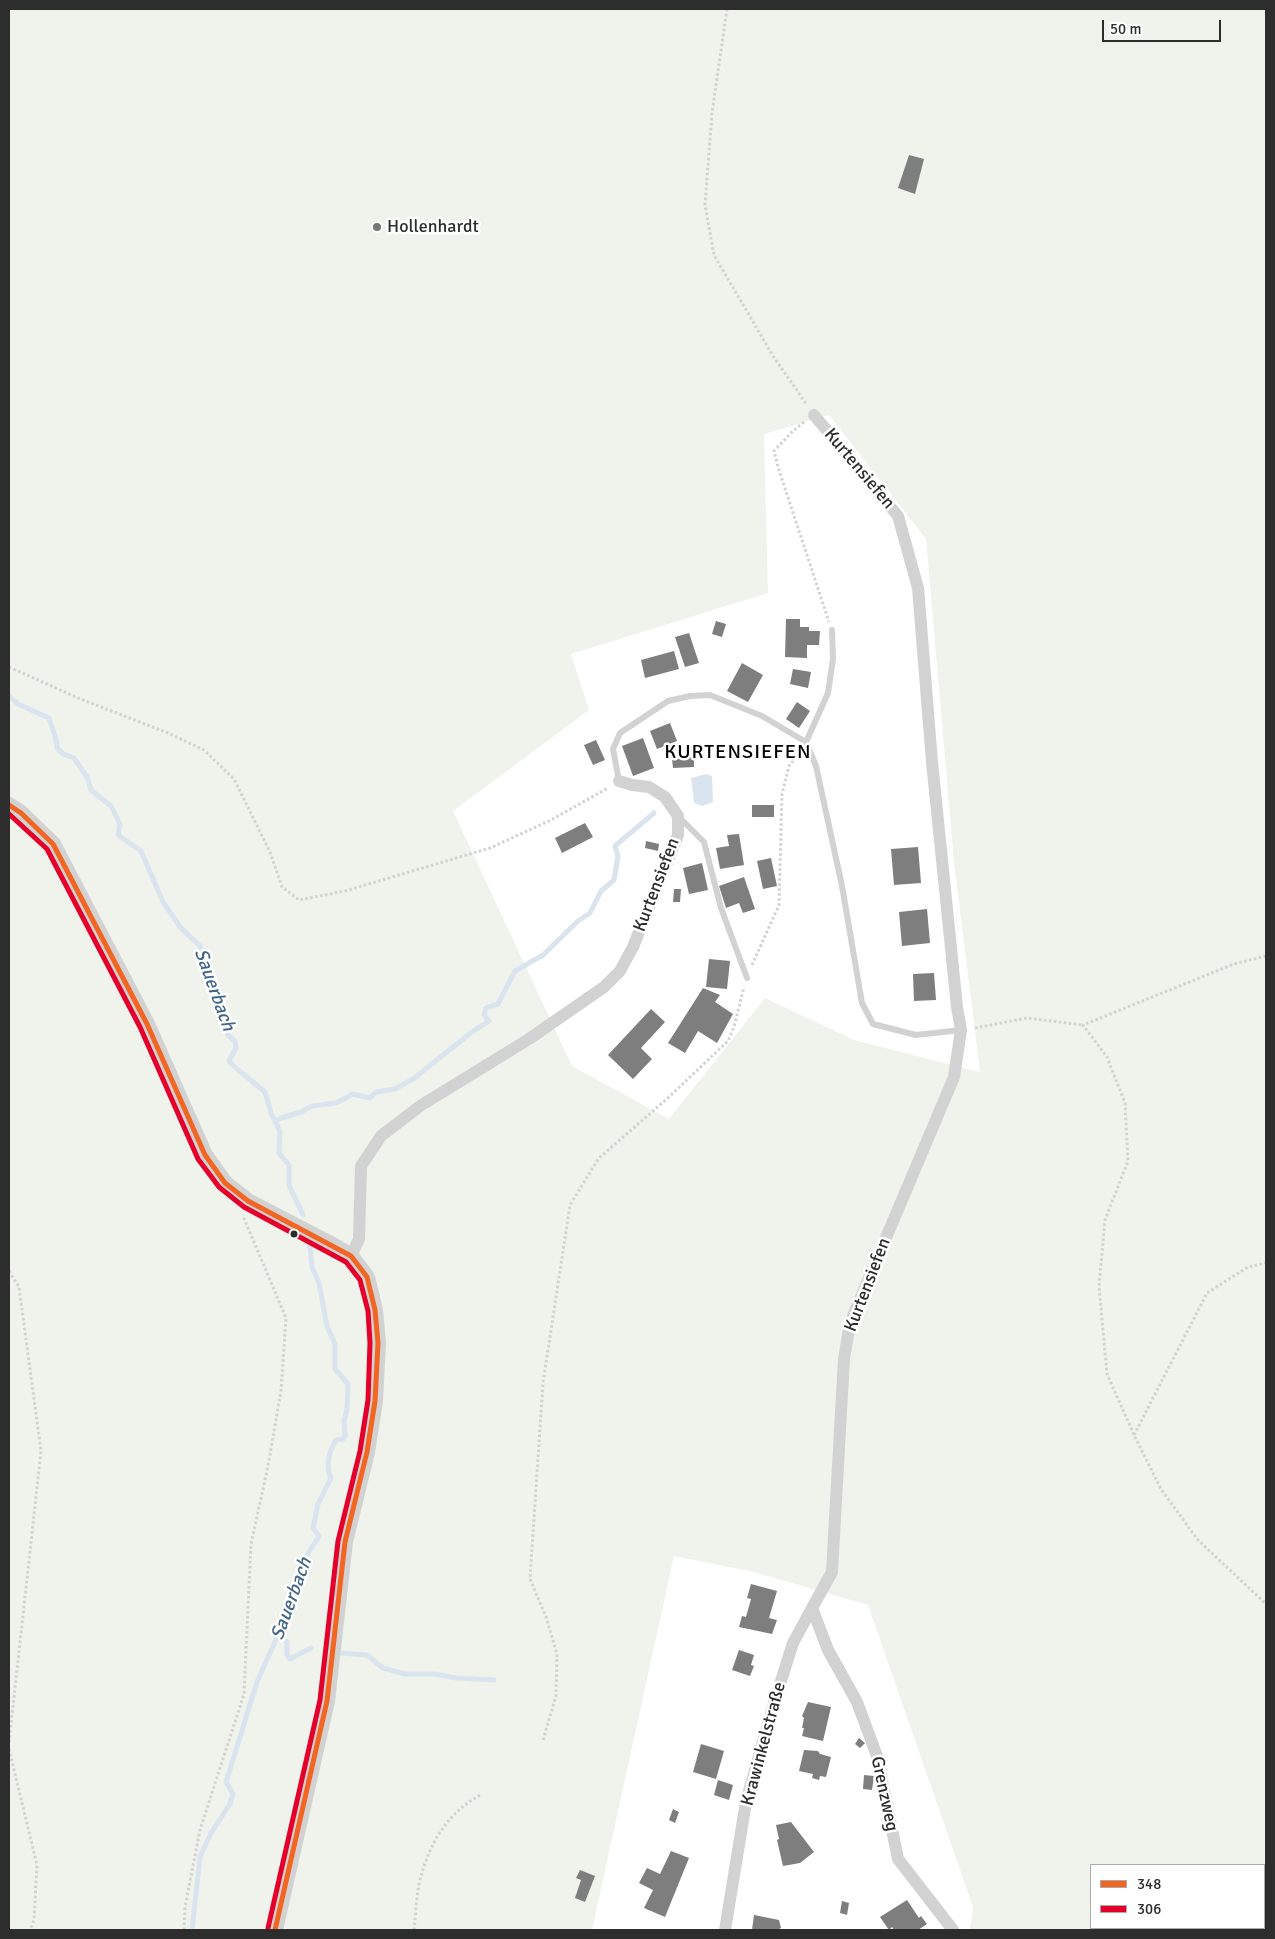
<!DOCTYPE html>
<meta charset="utf-8">
<style>
body{margin:0}
#map{position:relative;width:1275px;height:1939px;overflow:hidden;background:#fff;font-family:Signika,sans-serif}
canvas{display:block}
.frame{position:absolute;inset:0;border:10px solid #2d2d2d;pointer-events:none}
.legend{position:absolute;left:1090px;top:1864px;width:175px;height:65px;box-sizing:border-box;background:#fff;border:1px solid #ababab;margin:0;padding:6px 9px;list-style:none;font-size:15px;color:#2d2d2d}
.legend li{display:flex;align-items:center;gap:10px;height:25px}
.legend b{width:25px;border:1px solid #ababab}
.scale{position:absolute;left:1102px;top:20px;width:119px;height:22px;box-sizing:border-box;border:2px solid #2d2d2d;border-top:0;padding-left:6px;font-size:15px;line-height:18px;white-space:nowrap;color:#2d2d2d;-webkit-text-stroke:4px #fff;paint-order:stroke}
</style>
<div id="map">
<canvas width="1275" height="1939"></canvas>
<div class="frame"></div>
<ul class="legend">
<li><b style="height:6px;background:#f26522"></b>348</li>
<li><b style="height:6px;background:#e4002b"></b>306</li>
</ul>
<div class="scale">50 m</div>
</div>
<script>
const ctx = document.querySelector('canvas').getContext('2d');
ctx.lineJoin = 'round';
function fill(path, color) { ctx.fillStyle = color; ctx.fill(path, 'evenodd'); }
function trace(path, color, width, dash) { ctx.strokeStyle = color; ctx.lineWidth = width; ctx.lineCap = dash ? 'butt' : 'round'; ctx.setLineDash(dash || []); ctx.stroke(path); }
function write(font, color, halo, rows, align = 'center') {
  ctx.font = font + ' Signika,sans-serif'; ctx.lineWidth = 5; ctx.setLineDash([]); ctx.textBaseline = 'middle'; ctx.strokeStyle = halo; ctx.fillStyle = color; for (const [text, x, y, turn = 0] of rows) {
    ctx.save(); ctx.translate(x, y); ctx.rotate((+turn || 0) * Math.PI / 180); ctx.textAlign = isNaN(turn) ? turn : align; if (halo) ctx.strokeText(text, 0, 0); ctx.fillText(text, 0, 0); ctx.restore();
  }
}
fill(new Path2D(`
 M9 9H1266V1930H970L973 1907 868 1605 754 1572 674 1556 592 1930H9ZM829 415 926 539 954 862 980 1072 854 1040 765 998 669 1119 572 1066 453 811 589 710 571 654 768 593 764 434ZM1091 1865H1264V1928H1091Z`), '#eff3ec');
fill(new Path2D(`
 M706 774 712 776 713 802 702 806 694 803 691 778Z`), '#d9e4ef');
trace(new Path2D(`
 M9 696 18 704 49 718 56 739 57 748 63 754 74 758 87 777 91 790 111 806 120 824 118 835 141 851 163 902 181 928 200 946 206 977 217 988 219 1005 228 1035 235 1041 236 1048 229 1061 237 1069 265 1092 271 1113 280 1131 279 1153 289 1165V1185L303 1215
 M275 1120 301 1112 312 1106 336 1103 353 1094 370 1098 376 1092 395 1089 413 1079 472 1032 489 1021 484 1015 486 1008 498 1004 515 971 543 955 578 921 590 913 601 891 614 880 618 856 615 846 654 813
 M278 1635 287 1642V1655L290 1659 311 1648
 M340 1653 367 1655 383 1668 405 1674H435L456 1678 494 1680
 M192 1930 200 1857 211 1833 230 1804 233 1794 226 1782 257 1682 278 1635 285 1626V1615L296 1597V1588L304 1560 319 1536 313 1528 318 1504 331 1478C325 1467 329 1451 336 1440L343 1439 345 1436 344 1420 347 1410 348 1384 335 1369V1344L327 1326 319 1283 312 1267 310 1245`), '#d9e4ef', 5);
fill(new Path2D(`
 M909 155 924 159 915 194 898 188Z
 M786 619H800V627H809V631H820L819 645H807V658L785 657Z
 M716 621 726 624 722 637 712 634Z
 M689 633 699 663 685 667 675 637Z
 M674 651 679 669 645 678 641 660Z
 M742 663 763 675 748 702 727 691Z
 M793 669 811 672 808 688 790 684Z
 M797 702 810 711 799 728 786 719Z
 M670 723 677 741 657 749 650 731Z
 M643 738 654 768 633 776 622 746Z
 M596 740 605 760 593 765 584 745Z
 M694 757V767L673 768 672 759Z
 M752 805H774V817H752Z
 M585 823 593 837 562 853 555 838Z
 M739 834 744 865 720 869 716 848 729 846 727 835Z
 M646 841 659 844 658 851 645 848Z
 M918 847 921 883 894 885 891 849Z
 M771 858 777 886 763 889 757 861Z
 M702 863 708 890 689 894 683 868Z
 M744 877 755 909 743 913 739 903 726 908 719 886Z
 M674 889H681L680 902H673Z
 M927 909 930 943 902 946 899 912Z
 M709 959 730 961 727 989 706 987Z
 M934 973 936 1000 914 1001 913 974Z
 M703 988 720 995 715 1002 733 1014 717 1043 698 1031 685 1053 668 1043Z
 M651 1009 665 1022 641 1048 652 1059 633 1079 608 1055Z
 M751 1584 777 1591 769 1618 777 1620 772 1634 739 1627 742 1616 746 1617 751 1599 747 1598Z
 M739 1650 754 1655 751 1665 754 1666 750 1676 732 1670Z
 M808 1702 831 1707 823 1741 802 1736 804 1728H802L804 1718 802 1716Z
 M859 1738 865 1743 860 1748 855 1744Z
 M701 1744 724 1751 716 1779 693 1772Z
 M804 1750 818 1751 820 1754 831 1757 826 1777 820 1776 819 1780 812 1778 813 1774 799 1771Z
 M864 1775 874 1776 872 1790 863 1789Z
 M718 1780 733 1785 729 1800 714 1795Z
 M673 1809 679 1812 675 1823 669 1820Z
 M791 1822 814 1852 800 1863 783 1866 777 1840 779 1839 776 1825Z
 M671 1851 689 1858 665 1917 644 1908 653 1890 639 1883 647 1868 660 1874Z
 M580 1870 595 1876 585 1902 575 1898 581 1880 576 1878Z
 M907 1900 919 1918 921 1916 927 1924 918 1930H894L892 1927 889 1930 880 1917Z
 M842 1901 849 1903 847 1915 840 1913Z
 M754 1915 779 1920 781 1928 777 1930H752Z`), '#7e7e7e');
trace(new Path2D(`
 M727 9 712 113 705 205 714 255 773 356 807 405
 M804 422 793 431 774 451 779 470 829 622
 M9 667 78 698 168 733 204 750 234 779 270 852 282 887 299 900 345 891 490 848 551 820 608 788
 M1266 956 1234 964 1083 1025 1107 1057 1125 1103 1128 1161 1105 1220 1099 1286 1107 1374 1134 1435 1161 1489 1197 1539 1266 1604
 M752 965 779 905 782 794 789 766 800 751
 M975 1028 1027 1018 1083 1025
 M9 1271 19 1287 41 1451 9 1743
 M1134 1435 1207 1293 1248 1267 1266 1263
 M543 1740 556 1696 557 1654 546 1617 530 1579 543 1383 570 1205 599 1158 669 1097 728 1041 734 1027 744 987
 M9 1749 37 1865 34 1920 30 1930
 M184 1930 185 1907 200 1830 244 1694 251 1544 268 1466 281 1391 286 1318 243 1216
 M414 1930C416 1914 416 1896 420 1880 430 1842 447 1813 482 1794`), '#d2d2d2', 3, [2.5, 2.5]);
trace(new Path2D(`
 M806 742 828 693 833 659 832 630
 M619 781 613 749 620 733 668 701 690 696 710 695 762 716 806 742 816 766 842 886 862 1003 873 1024 916 1035 961 1030
 M680 818 704 842 721 908 747 978`), '#d2d2d2', 6);
trace(new Path2D(`
 M351 1256 359 1239 361 1166 381 1136 420 1106 529 1039 604 987 620 971 633 947 678 835V816L665 797 649 787 632 785 619 781
 M812 1608 832 1572 844 1359 850 1323 954 1077 961 1030 957 1007 932 762 918 588 898 516 814 415
 M725 1930 746 1802 774 1703 793 1643 812 1608 828 1650 857 1702 877 1756 898 1859 953 1930`), '#d2d2d2', 12);
trace(new Path2D(`
 M9 805 21 813 53 844 147 1024 205 1155 225 1183 248 1201 329 1243 351 1256 367 1277 375 1310 378 1343 375 1401 367 1452 345 1542 327 1701 275 1930`), '#d2d2d2', 16);
trace(new Path2D(`
 M9 805 21 813 53 844 147 1024 205 1155 225 1183 248 1201 351 1256 367 1277 375 1310 378 1343 375 1401 367 1452 345 1542 327 1701 275 1930`), '#f26522', 5);
trace(new Path2D(`
 M9 814 47 849 140 1027 198 1159 219 1187 244 1207 346 1262 360 1280 368 1311 370 1343 368 1400 360 1451 338 1541 320 1700 268 1928`), '#e4002b', 5);
for (const [x, y, r, color] of [
 [377,227,5,"#767676"],
 [294,1234,4.5,"#2d2d2d"]
]) { const dot = new Path2D(); dot.arc(x, y, r, 0, 2 * Math.PI); ctx.fillStyle = color; ctx.fill(dot); trace(dot, '#fff', 2); }
write('18px', '#2d2d2d', '#fff', [
 ["Hollenhardt",387,227]
], 'left');
write('18px', '#2d2d2d', '#fff', [
 ["Kurtensiefen",859,469,50],
 ["Kurtensiefen",657,885,-69],
 ["Kurtensiefen",868,1285,-69],
 ["Krawinkelstraße",764,1744,-75],
 ["Grenzweg",884,1794,78]
]);
write('italic 19px', '#436688', '#fff', [
 ["Sauerbach",214,990,70],
 ["Sauerbach",292,1599,-70]
]);
ctx.letterSpacing = '1px';
write('20px', '#000', '#fff', [
 ["KURTENSIEFEN",738,753]
]);
ctx.letterSpacing = '0px';
</script>
